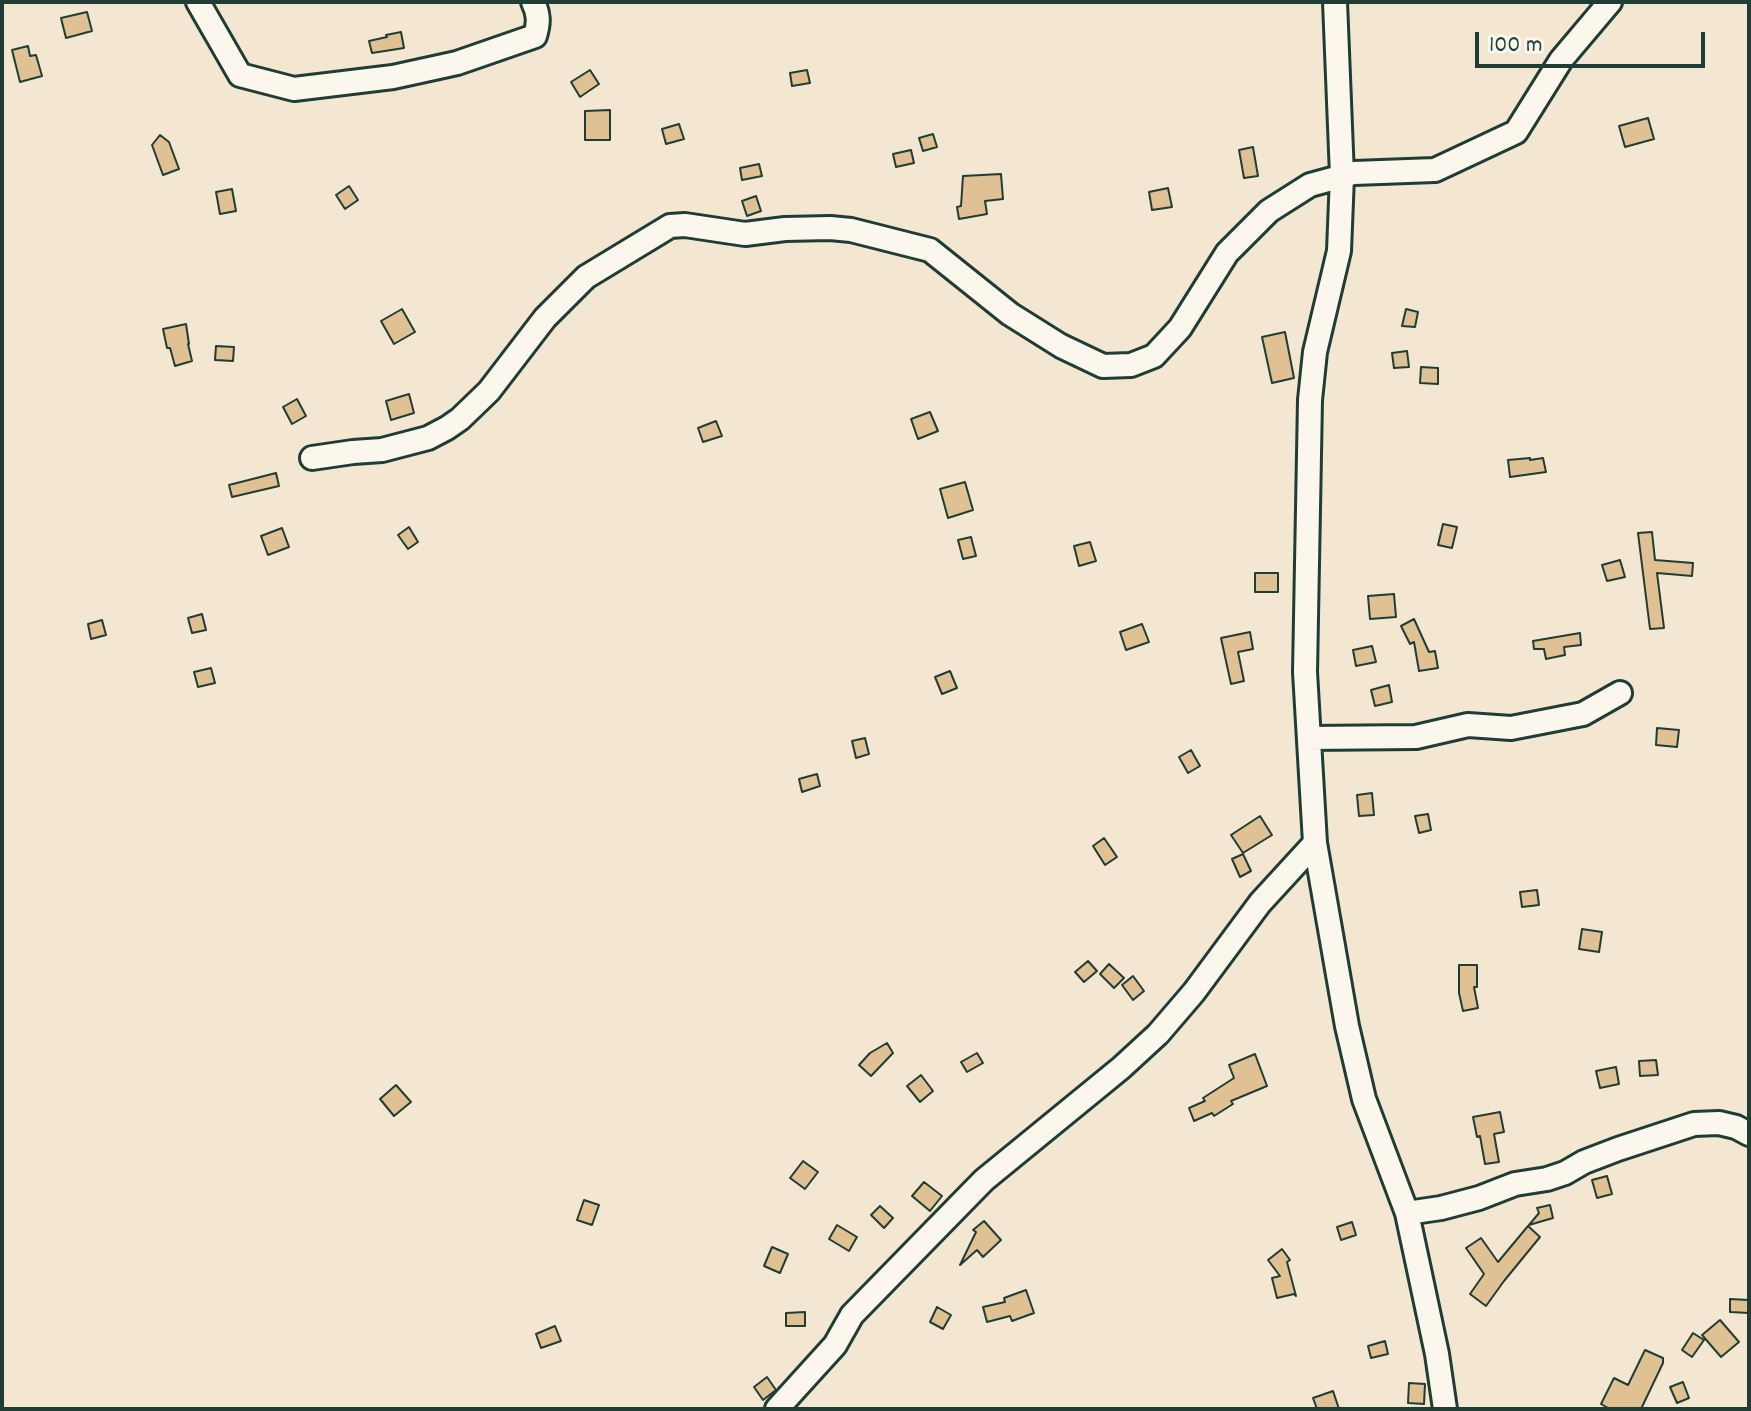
<!DOCTYPE html>
<style>
body{margin:0}
#map{position:relative;width:1751px;height:1411px;overflow:hidden;background:#f3e7d1;font-family:Dekko,sans-serif}
canvas{display:block}
.frame{position:absolute;inset:0;border:4px solid #1f3d34;pointer-events:none}
.scale{position:absolute;left:1475px;top:32px;width:230px;height:36px;box-sizing:border-box;border:4px solid #1f3d34;border-top:0;padding-left:10px;font-size:24px;line-height:28px;white-space:nowrap;color:#1f3d34;-webkit-text-stroke:6px #fbf7ec;paint-order:stroke}
</style>
<div id="map">
<canvas width="1751" height="1411"></canvas>
<div class="frame"></div>
<div class="scale">100 m</div>
</div>
<script>
const ctx = document.querySelector('canvas').getContext('2d');
ctx.lineJoin = 'round';
function fill(path, color) { ctx.fillStyle = color; ctx.fill(path, 'evenodd'); }
function trace(path, color, width, dash) { ctx.strokeStyle = color; ctx.lineWidth = width; ctx.lineCap = dash ? 'butt' : 'round'; ctx.setLineDash(dash || []); ctx.stroke(path); }
const building = new Path2D(`
 M87 12 92 31 66 38 61 18Z
 M401 32 404 48 372 53 369 41 387 37 386 35Z
 M28 46 30 56 36 55 42 76 20 82 12 50Z
 M590 70 599 84 580 97 571 82Z
 M807 70 810 83 792 86 790 73Z
 M610 110V140H585V111Z
 M1648 118 1654 139 1625 147 1619 126Z
 M679 124 684 139 666 144 662 129Z
 M933 134 937 147 923 151 919 138Z
 M160 135 169 142 179 169 163 175 152 145Z
 M1253 147 1258 176 1244 178 1239 150Z
 M911 150 914 163 896 167 893 154Z
 M759 164 762 176 742 180 740 168Z
 M1001 174 1003 199 985 201 987 214 959 219 957 207 961 206 963 176Z
 M349 186 358 200 345 209 336 195Z
 M1168 188 1172 207 1152 210 1149 192Z
 M232 189 236 211 220 214 216 192Z
 M756 196 761 211 747 216 742 201Z
 M402 309 415 332 394 344 381 321Z
 M1406 309 1418 312 1415 327 1402 326Z
 M186 324 189 344H188L192 361 175 366 170 348H167L163 329Z
 M1285 332 1294 378 1272 383 1262 337Z
 M216 346 234 347 233 361 215 360Z
 M1407 351 1409 367 1394 368 1392 353Z
 M1421 367 1438 368V384L1420 383Z
 M409 394 414 413 391 420 386 401Z
 M297 399 306 416 292 424 283 407Z
 M930 412 938 431 918 439 911 419Z
 M716 421 722 436 703 442 698 428Z
 M1530 458V460L1543 458 1546 472 1510 477 1508 460Z
 M276 473 279 486 232 497 229 485Z
 M965 482 973 510 948 518 940 489Z
 M1443 524 1457 527 1452 548 1438 545Z
 M409 527 418 542 408 549 398 535Z
 M282 528 289 547 268 555 261 536Z
 M1652 532 1655 560 1693 563 1692 576 1657 573 1664 628 1650 629 1638 533Z
 M971 537 976 556 963 559 958 540Z
 M1090 542 1096 561 1079 566 1074 546Z
 M1620 560 1625 577 1607 581 1602 565Z
 M1255 573H1278V592H1255Z
 M1394 594 1396 617 1370 619 1368 596Z
 M202 614 206 630 192 633 188 618Z
 M1414 619 1429 652 1435 651 1438 668 1419 671 1414 642 1410 644 1401 626Z
 M102 620 106 635 91 639 88 624Z
 M1142 624 1149 642 1126 650 1120 632Z
 M1250 632 1253 649 1238 652 1244 681 1231 684 1221 638Z
 M1580 633 1581 645 1564 647 1565 655 1546 659 1544 649H1534L1533 641Z
 M1372 646 1376 662 1356 666 1353 650Z
 M211 668 215 683 198 687 194 672Z
 M950 671 957 688 942 694 935 677Z
 M1389 685 1392 702 1375 706 1371 690Z
 M1657 728 1679 730 1677 747 1656 745Z
 M865 738 869 754 856 758 852 741Z
 M1191 750 1200 766 1188 773 1179 757Z
 M817 774 820 786 802 792 799 779Z
 M1372 793 1374 815 1359 816 1357 795Z
 M1428 814 1431 830 1419 833 1415 816Z
 M1260 816 1272 835 1243 853 1231 835Z
 M1104 838 1117 857 1105 865 1093 846Z
 M1243 854 1251 871 1240 877 1232 859Z
 M1537 890 1539 905 1522 907 1520 892Z
 M1582 929 1602 932 1599 952 1579 949Z
 M1088 961 1097 971 1084 982 1075 972Z
 M1109 964 1124 978 1114 988 1100 974Z
 M1459 965H1477V987H1474L1478 1008 1463 1011 1459 993Z
 M1133 976 1144 991 1133 1000 1122 985Z
 M887 1043 893 1053 871 1076 859 1065 870 1053Z
 M977 1053 983 1063 967 1072 961 1062Z
 M1255 1054 1267 1086 1231 1101 1233 1104 1214 1116 1212 1113 1194 1121 1189 1108 1205 1101 1203 1098 1234 1078 1229 1065Z
 M1656 1060 1658 1075 1640 1076 1639 1061Z
 M1616 1067 1619 1084 1600 1088 1596 1071Z
 M921 1075 933 1091 920 1102 907 1086Z
 M396 1085 411 1102 394 1116 380 1099Z
 M1500 1112 1504 1132 1494 1134 1499 1162 1485 1164 1480 1136 1477 1137 1473 1117Z
 M803 1161 818 1172 805 1189 790 1178Z
 M1607 1176 1612 1194 1597 1198 1592 1180Z
 M924 1182 942 1196 930 1211 912 1196Z
 M584 1200 599 1205 592 1225 577 1220Z
 M1550 1205 1553 1218 1529 1225 1539 1213 1537 1208Z
 M880 1206 893 1218 884 1228 871 1215Z
 M984 1221 1001 1240 983 1257 977 1250 960 1265 976 1232 973 1230Z
 M1352 1222 1356 1235 1341 1240 1337 1227Z
 M837 1225 857 1237 849 1251 829 1239Z
 M1528 1226 1540 1237 1504 1281 1486 1306 1470 1294 1484 1274 1466 1248 1481 1238 1498 1262Z
 M772 1247 788 1254 780 1273 764 1266Z
 M1282 1249 1290 1260 1287 1262 1296 1296 1294 1294 1277 1298 1272 1278 1280 1276 1268 1260Z
 M1026 1290 1034 1313 1012 1321 1010 1316 987 1322 983 1307 1005 1302 1004 1298Z
 M1730 1299 1749 1300V1313L1730 1312Z
 M937 1307 951 1315 943 1329 930 1322Z
 M805 1312V1326H786V1313Z
 M1720 1320 1739 1342 1721 1357 1702 1335Z
 M555 1326 561 1341 541 1348 536 1334Z
 M1693 1333 1704 1340 1692 1357 1682 1350Z
 M1385 1341 1388 1354 1371 1358 1368 1346Z
 M1645 1350 1663 1358V1363L1641 1409H1610L1601 1404 1614 1378 1628 1385Z
 M767 1377 776 1390 763 1400 754 1387Z
 M1683 1382 1689 1398 1677 1403 1670 1387Z
 M1409 1383 1425 1384 1424 1404 1408 1403Z
 M1333 1391 1339 1409H1317L1313 1398Z`);
fill(building, '#e0c193');
trace(building, '#1f3d34', 2);
const minor = new Path2D(`
 M198 2 240 75 294 89 393 77 457 63 535 36C539 23 539 14 533 2
 M1335 2 1342 176 1339 251 1315 352 1310 400 1305 672 1315 843 1347 1026 1364 1099 1407 1213 1437 1354 1445 1409
 M312 458 353 452 382 450 428 438 447 428 460 419 489 391 545 318 586 277 670 226 685 225 745 234 785 229 830 228 851 230 930 250 1010 314 1061 346 1103 366 1131 365 1154 356 1180 328 1227 253 1269 211 1310 185 1354 173 1435 170 1516 132 1561 60 1610 2
 M1309 738 1416 737 1468 725 1511 728 1583 714 1620 693
 M1407 1213 1441 1208 1479 1198 1515 1184 1547 1179 1565 1173 1584 1162 1618 1149 1694 1124 1719 1123 1736 1127 1749 1134
 M777 1409 835 1345 852 1315 984 1180 1121 1068 1158 1034 1194 992 1260 903 1315 843`);
trace(minor, '#1f3d34', 28);
trace(minor, '#fbf7ec', 22);
</script>
